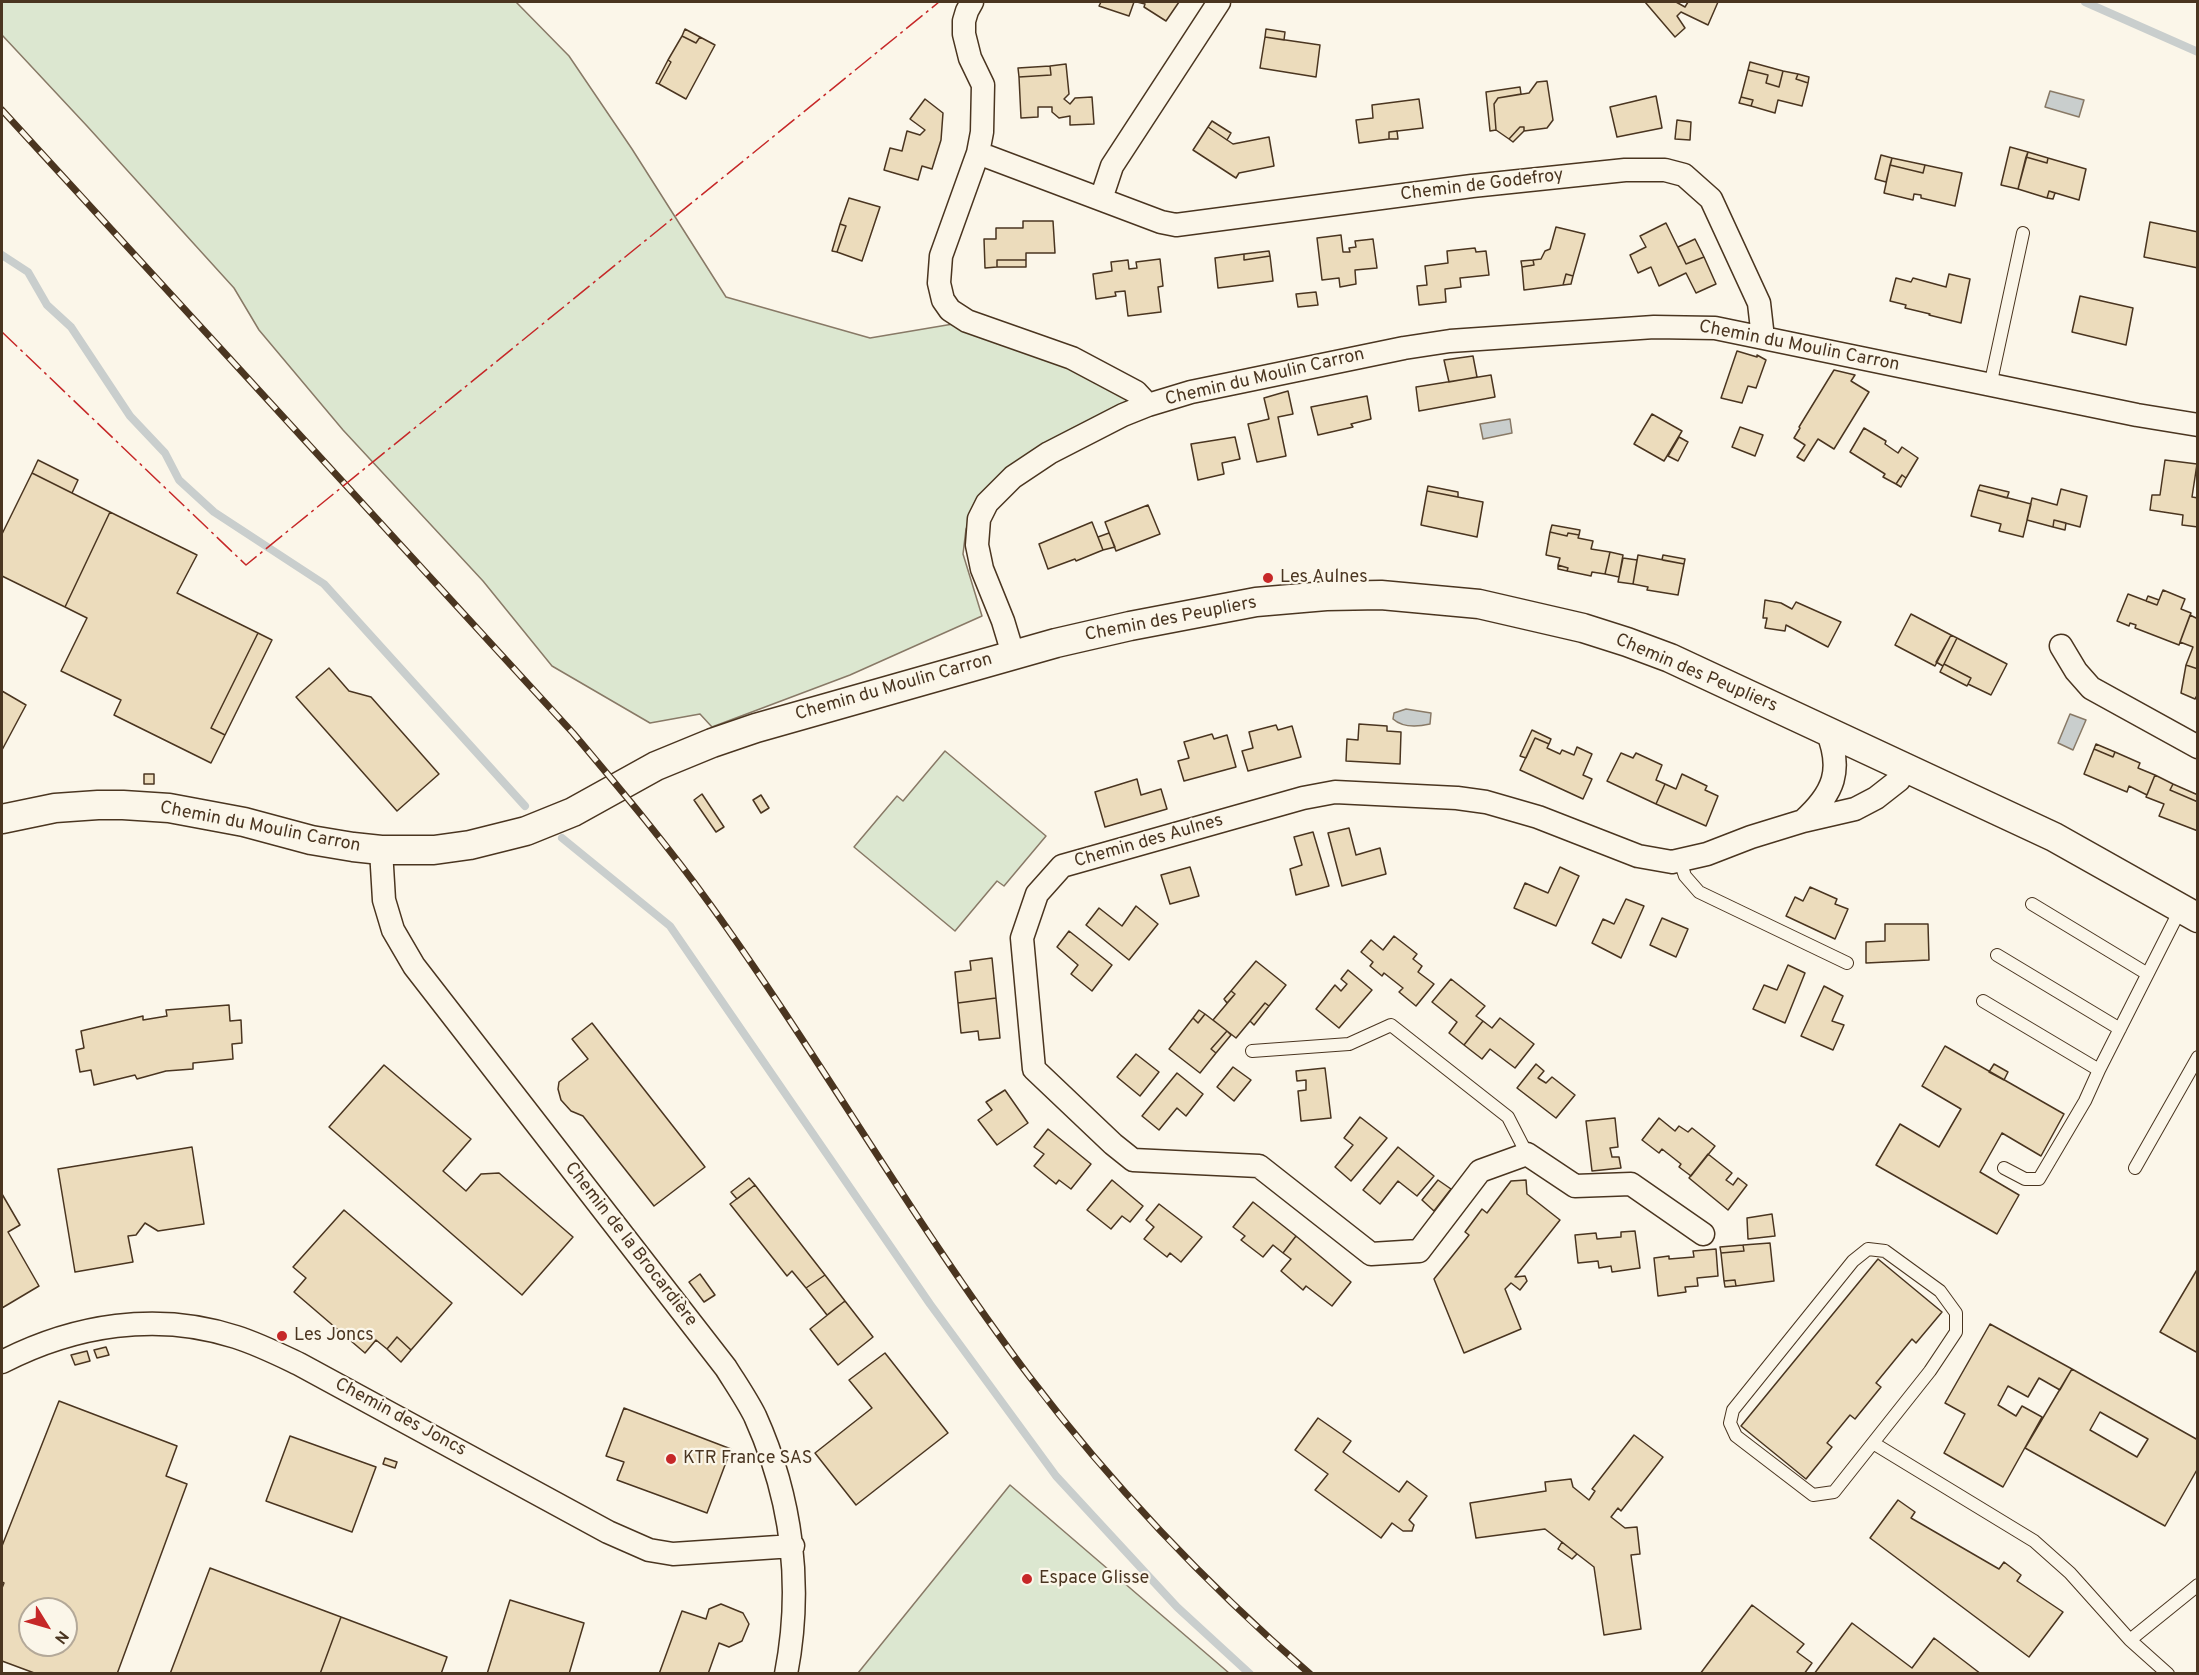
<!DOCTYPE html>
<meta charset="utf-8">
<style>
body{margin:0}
#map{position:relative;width:2199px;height:1675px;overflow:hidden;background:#fbf6e9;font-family:Overpass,sans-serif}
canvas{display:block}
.frame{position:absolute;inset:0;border:3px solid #4a3520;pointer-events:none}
.north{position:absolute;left:18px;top:1597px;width:60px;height:60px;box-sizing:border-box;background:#fbf6e9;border:2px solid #b4a999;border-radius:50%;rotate:127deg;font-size:16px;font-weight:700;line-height:24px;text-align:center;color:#4a3520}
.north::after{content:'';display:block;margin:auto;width:21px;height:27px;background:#c62828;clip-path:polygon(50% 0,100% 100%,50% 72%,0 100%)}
</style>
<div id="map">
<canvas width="2199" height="1675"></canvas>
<div class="frame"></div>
<div class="north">N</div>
</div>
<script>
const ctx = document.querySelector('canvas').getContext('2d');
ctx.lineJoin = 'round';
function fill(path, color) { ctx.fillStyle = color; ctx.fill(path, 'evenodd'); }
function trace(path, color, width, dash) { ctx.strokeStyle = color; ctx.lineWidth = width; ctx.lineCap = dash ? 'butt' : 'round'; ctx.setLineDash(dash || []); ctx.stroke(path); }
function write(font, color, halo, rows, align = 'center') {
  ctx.font = font + ' Overpass,sans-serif'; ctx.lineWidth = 4.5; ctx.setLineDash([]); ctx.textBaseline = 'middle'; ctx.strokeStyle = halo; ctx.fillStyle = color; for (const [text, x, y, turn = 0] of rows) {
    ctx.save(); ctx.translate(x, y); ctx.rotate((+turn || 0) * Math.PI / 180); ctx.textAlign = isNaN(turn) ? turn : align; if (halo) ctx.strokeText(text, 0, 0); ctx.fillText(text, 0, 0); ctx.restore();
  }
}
const green = new Path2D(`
 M2 2H516L569 56 632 149 726 297 870 338 953 324 1079 369 1132 398 1008 471 980 498 966 529 963 554 982 616 850 675 712 727 700 714 650 723 552 666 483 581 343 430 259 330 234 288 87 126 2 35Z
 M945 751 1046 836 1004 886 997 881 955 931 854 847 897 796 903 801Z
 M1010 1485 1229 1673H858Z`);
fill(green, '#dce7d0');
trace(green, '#887966', 1.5);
const water = new Path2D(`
 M2050 91 2084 100 2079 117 2045 107Z
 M1510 419 1512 433 1483 439 1480 424Z
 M1406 709 1431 713 1430 724C1417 727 1403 728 1393 719L1394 713Z
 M2070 714 2086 720 2073 750 2058 743Z`);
fill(water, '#c9cecd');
trace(water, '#887966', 1.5);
trace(new Path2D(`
 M2085 2 2198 52
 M2 255 28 272 47 305 71 327 130 416 165 453 179 480 214 512 324 584 525 806
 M562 838 670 926 930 1304 1056 1476 1177 1607 1250 1674`), '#c9cecd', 8);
const building = new Path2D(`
 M1101 2H1134L1129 16 1099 6Z
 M1137 2H1179L1166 21 1144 7 1145 4Z
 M1645 2H1676L1685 7 1688 2H1718L1708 25 1681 12 1677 16 1685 28 1675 37Z
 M685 29 700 37 696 43 682 36Z
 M1266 29 1285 32 1284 40 1265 37Z
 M682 36 696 43 700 37 715 45 686 99 659 84 671 62 668 60Z
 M1265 37 1320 45 1316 77 1260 68Z
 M668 60 671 62 659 84 656 83Z
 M1750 62 1783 71 1779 87 1766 83 1768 75 1748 70Z
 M1066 64 1069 94 1064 99 1070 104 1075 98 1092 97 1094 124 1070 125V116L1059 118 1052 112V107H1038V117L1021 118 1019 77 1051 75 1050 66Z
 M1050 66 1051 75 1019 77 1018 68Z
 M1748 70 1768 75 1766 83 1779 87 1783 71 1798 74 1796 79 1808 83 1802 106 1778 100 1775 113 1751 106 1753 100 1741 97Z
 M1798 74 1809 77 1808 83 1796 79Z
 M1547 81 1553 120 1547 128 1524 131V127H1520L1509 139 1496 130 1494 104 1498 98 1529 93 1537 82Z
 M1520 87 1521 94 1498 98 1494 104 1496 130 1490 131 1486 92Z
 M1656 96 1662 128 1617 137 1610 107Z
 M1741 97 1753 100 1751 106 1739 103Z
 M925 99 943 113 941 140 932 169 922 166 918 180 884 170 890 148 902 151 907 131 920 135 925 130 910 119Z
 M1419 99 1423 128 1389 132V139L1359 143 1356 120 1373 118 1372 105Z
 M1677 120 1691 122 1690 140 1675 139Z
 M1212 121 1231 133 1227 140 1208 127Z
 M1208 127 1233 144 1269 137 1274 166 1239 173 1236 178 1193 150Z
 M1520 127H1524V131L1513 142 1509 139Z
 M1397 131 1398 139H1389V132Z
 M2010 147 2028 152 2018 189 2001 185Z
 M2028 152 2048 158 2047 163 2026 157Z
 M1881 155 1892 158 1886 182 1875 179Z
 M2026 157 2047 163 2048 158 2086 169 2079 200 2049 191 2047 198 2018 189Z
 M1892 158 1925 165 1923 173 1890 165Z
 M1890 165 1923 173 1925 165 1962 173 1955 206 1921 198V195L1914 194 1913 200 1884 193Z
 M2049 191 2055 193 2053 199 2047 198Z
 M849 198 880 207 862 261 837 252 846 226 840 224Z
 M1023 221H1053L1055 253H1026V260H997V267L985 268 984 239H996V228H1023Z
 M2150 222 2198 232V268L2144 257Z
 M1666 223 1686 264 1704 257 1716 284 1696 293 1686 273 1659 286 1651 267 1638 273 1630 255 1646 247 1640 236Z
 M840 224 846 226 837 252 832 251Z
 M1556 227 1585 234 1573 276 1566 274 1563 285 1524 290 1522 267 1534 265 1533 260 1541 259 1545 251 1550 249Z
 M1341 235 1343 252H1350L1349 248 1356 247 1355 241 1373 239 1377 268 1355 270 1356 284 1340 287 1339 278 1322 280 1317 238Z
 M1695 239 1704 257 1686 264 1678 247Z
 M1475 248 1476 252 1486 251 1489 275 1460 278 1461 287 1445 289 1446 302 1419 305 1417 286 1427 285 1425 266 1448 263 1447 251Z
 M1269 251 1270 256 1244 260V254Z
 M1244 254V260L1270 256 1273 281 1218 288 1215 258Z
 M1160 259 1163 286 1158 287 1161 312 1128 316 1125 291 1115 292 1116 296 1096 299 1093 274 1112 271 1111 262 1128 260 1129 269 1137 268 1136 262Z
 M997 260H1026V267H997Z
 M1533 260 1534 265 1522 267 1521 261Z
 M1566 274 1573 276 1571 284 1563 285Z
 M1949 274 1970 279 1961 323 1929 315 1930 314 1905 308 1906 305 1890 301 1896 278 1911 282 1913 278 1946 287Z
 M1316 292 1318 305 1298 307 1296 294Z
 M2080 296 2133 308 2126 345 2072 332Z
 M1737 351 1757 357V355L1766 360 1756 388 1748 386 1742 403 1721 398Z
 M1473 356 1477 377 1449 382 1444 360Z
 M1834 370 1855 375 1851 381 1869 392 1834 449 1818 439 1804 461 1797 457 1805 445 1794 438 1800 428 1799 427Z
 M1491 375 1495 397 1419 411 1416 387Z
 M1288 391 1293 414 1278 417 1286 456 1257 462 1248 424 1269 419 1264 398Z
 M1367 396 1371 419 1351 424 1353 427 1318 435 1311 407Z
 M1652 414 1682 431 1664 461 1634 444Z
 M1740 427 1763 435 1755 456 1732 447Z
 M1864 428 1886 441 1885 444 1898 453 1902 447 1918 458 1906 478 1902 475 1896 484 1883 477 1885 474 1850 452Z
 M1235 437 1240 459 1222 463 1224 474 1198 480 1191 444Z
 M1679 437 1688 442 1678 461 1668 456Z
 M38 460 78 480 72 493 32 473Z
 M2165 460 2197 464 2192 497 2198 498V527L2182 525 2183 515 2150 510 2152 495H2160Z
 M32 473 110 512 65 607 2 576V534Z
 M1902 475 1906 478 1901 487 1896 484Z
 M1980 485 2009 492 2007 498 1978 490Z
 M1428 486 1458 492V497L1427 491Z
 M2061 489 2087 496 2080 527 2054 520 2053 527 2027 520 2032 498 2057 505Z
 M1978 490 2031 504 2023 537 1999 531 2001 524 1971 516Z
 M1427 491 1483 502 1477 537 1421 525Z
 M1148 505 1160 534 1116 551 1105 522Z
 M110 512 197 555 177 593 258 633 211 728 225 735 211 763 114 715 121 700 61 671 87 618 65 607Z
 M2054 520 2066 523 2065 530 2053 527Z
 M1092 522 1103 550 1076 561 1075 559 1048 569 1039 544Z
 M1552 525 1580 530 1579 535 1568 533 1567 536 1550 532Z
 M1550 532 1567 536 1568 533 1579 535 1578 538 1593 541 1591 549 1610 552 1605 574 1592 572 1591 576 1567 571 1568 568 1558 565 1560 558 1546 555Z
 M1109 533 1115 547 1103 550 1098 537Z
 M1610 552 1623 555 1619 577 1605 574Z
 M1638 555 1684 564 1678 595 1647 590 1648 587 1633 584Z
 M1663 555 1685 559 1684 564 1662 560Z
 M1623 558 1637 560 1633 584 1618 582Z
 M1558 565 1568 568 1567 571 1558 569Z
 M2163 590 2185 599 2181 609 2191 613 2179 645 2135 628 2136 625 2130 623 2129 626 2117 621 2128 594 2157 605Z
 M2148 596 2159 600 2157 605 2146 601Z
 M1765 600 1781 603 1792 609 1796 602 1841 622 1828 647 1786 625 1785 631 1765 628 1767 618H1763Z
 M1911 614 1951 635 1935 666 1895 645Z
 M2190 615 2198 619V669L2186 665 2193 647 2180 642Z
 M258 633 272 640 225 735 211 728Z
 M1951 635 1957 638 1943 666 1936 662Z
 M1957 638 2007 664 1991 695 1968 684 1971 678 1944 664Z
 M1944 664 1971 678 1967 686 1940 672Z
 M2186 665 2198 669V694L2195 699 2181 693Z
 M329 668 349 691 371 697 439 774 397 811 296 697Z
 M2 691 26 705 2 750Z
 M1359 724 1387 726V731L1401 732 1400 764 1346 761 1347 739 1358 740Z
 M1276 725 1278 730 1292 726 1301 757 1248 771 1242 751 1253 748 1249 732Z
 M1532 730 1551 739 1549 744 1535 738 1526 758 1520 756Z
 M1212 734 1214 739 1227 735 1236 767 1184 781 1178 761 1189 758 1184 742Z
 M1535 738 1549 744 1547 748 1560 754 1562 750 1574 755 1577 747 1592 754 1583 775 1592 779 1583 799 1520 770Z
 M2096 744 2115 752 2113 757 2094 749Z
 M2094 749 2113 757 2115 752 2140 763 2138 768 2155 775 2147 795 2129 786 2127 792 2084 774Z
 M1621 753 1633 758 1636 753 1662 765 1656 780 1665 784 1656 804 1607 781Z
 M144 774H154V784H144Z
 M1682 774 1707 786 1705 790 1718 796 1706 826 1656 804 1665 784 1676 789Z
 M2155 775 2173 784 2170 790 2198 802V831L2159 816 2164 804 2146 797Z
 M1137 779 1141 795 1161 789 1167 809 1105 827 1095 792Z
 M2173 784 2198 795V802L2170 790Z
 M702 794 724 827 716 832 694 800Z
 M761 795 769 808 761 813 753 800Z
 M1349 828 1356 855 1380 848 1386 874 1342 886 1328 833Z
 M1313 832 1329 886 1296 895 1290 869 1302 865 1294 837Z
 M1190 867 1199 896 1170 904 1161 875Z
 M1560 867 1579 876 1556 926 1514 908 1525 883 1548 893Z
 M1810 887 1837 899 1835 904 1848 909 1835 939 1786 916 1795 897 1803 901Z
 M1626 899 1644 906 1621 958 1592 943 1603 919 1614 924Z
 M1136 906 1158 924 1129 960 1086 925 1099 908 1122 926Z
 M1662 918 1688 929 1676 957 1650 945Z
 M1885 924H1928L1929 960 1866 963V942L1885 941Z
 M1069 931 1112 965 1092 991 1071 974 1078 965 1057 947Z
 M1394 936 1417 954 1413 959 1422 966 1418 972 1434 984 1416 1006 1399 992 1403 988 1384 973 1382 976 1370 966 1373 962 1361 952 1371 940 1383 950Z
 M992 958 996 998 958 1003 955 972 971 970 970 961Z
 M1256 961 1286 985 1269 1006 1265 1003 1236 1038 1213 1020 1235 994 1231 991Z
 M1788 965 1805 973 1785 1023 1753 1009 1764 985 1777 990Z
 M1348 970 1372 990 1339 1028 1316 1009 1335 985 1341 991 1347 984 1341 979Z
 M1451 979 1485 1006 1476 1016 1483 1021 1464 1045 1449 1033 1457 1022 1432 1002Z
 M1824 986 1843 996 1832 1021 1844 1025 1833 1050 1801 1036Z
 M1231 991 1235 994 1227 1003 1224 999Z
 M996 998 1000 1038 979 1040 978 1031 961 1033 958 1003Z
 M1265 1003 1269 1006 1254 1025 1250 1021Z
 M229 1005 230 1021 241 1020 242 1043 232 1044 233 1059 193 1063V1069L166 1071 137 1079 135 1075 94 1085 91 1070 80 1072 76 1050 84 1048 81 1031 143 1016V1020L167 1016 166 1010Z
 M1199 1010 1205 1014 1198 1023 1193 1018Z
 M1205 1014 1227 1031 1211 1049 1216 1053 1200 1073 1169 1049 1193 1018 1198 1023Z
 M1500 1018 1534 1044 1515 1068 1490 1049 1482 1059 1464 1045 1483 1021 1492 1028Z
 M592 1023 705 1167 654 1206 583 1116 571 1111 561 1100 558 1089 559 1082 588 1059 572 1039Z
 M1227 1031 1231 1035 1216 1053 1211 1049Z
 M1945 1046 2064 1114 2041 1156 2002 1133 1980 1172 2019 1195 1997 1234 1876 1165 1900 1124 1939 1147 1961 1109 1922 1086Z
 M1136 1054 1159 1072 1140 1096 1117 1077Z
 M1536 1064 1544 1071 1538 1078 1546 1083 1552 1077 1575 1095 1556 1118 1517 1088Z
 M1994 1064 2008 1072 2004 1080 1989 1072Z
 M384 1065 471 1139 443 1171 466 1191 481 1174 499 1173 573 1237 522 1295 329 1127Z
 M1233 1067 1251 1080 1234 1101 1217 1087Z
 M1325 1068 1331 1118 1301 1121 1298 1091 1306 1090V1080L1297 1081 1296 1071Z
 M1177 1073 1203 1094 1186 1116 1177 1108 1159 1130 1142 1116Z
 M1005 1090 1028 1123 997 1145 978 1120 992 1110 986 1102Z
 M1360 1117 1387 1138 1351 1181 1335 1167 1353 1145 1344 1138Z
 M1615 1118 1618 1147 1610 1148 1612 1157H1619L1621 1168 1592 1171 1586 1121Z
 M1659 1118 1675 1131 1679 1126 1688 1132 1692 1128 1715 1146 1691 1176 1679 1167 1681 1164 1662 1149 1659 1153 1642 1140Z
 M1048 1129 1091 1164 1071 1189 1059 1180 1056 1184 1034 1166 1044 1154 1034 1147Z
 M192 1147 204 1224 158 1231 145 1223 136 1235 128 1236 133 1262 75 1272 58 1169Z
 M1398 1147 1434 1176 1417 1196 1398 1181 1380 1204 1363 1190Z
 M1708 1154 1732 1173 1726 1180 1733 1185 1738 1178 1747 1185 1728 1210 1689 1178Z
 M749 1178 755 1185 737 1199 731 1192Z
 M1112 1180 1143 1206 1130 1222 1122 1216 1111 1229 1087 1210Z
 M1438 1180 1451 1189 1434 1211 1422 1200Z
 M1526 1180 1527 1194 1560 1220 1515 1277 1525 1276 1527 1281 1520 1290 1511 1283 1505 1289 1521 1329 1464 1353 1434 1279 1469 1235 1465 1232 1482 1209 1487 1213 1511 1181Z
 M755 1185 825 1275 806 1288 792 1271 787 1276 730 1204Z
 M2 1194 20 1225 8 1232 39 1286 2 1308Z
 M1253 1202 1296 1236 1283 1253 1273 1245 1263 1257 1241 1240 1245 1236 1233 1227Z
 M1159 1204 1202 1237 1181 1262 1170 1253 1167 1257 1144 1239 1154 1227 1146 1220Z
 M344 1210 452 1303 411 1350 397 1337 387 1349 376 1340 365 1353 294 1292 306 1278 293 1267Z
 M1772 1214 1775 1236 1748 1239 1747 1218Z
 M1635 1231 1640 1268 1612 1272 1611 1266 1599 1268 1598 1261 1578 1263 1575 1235 1596 1233 1597 1239 1621 1237V1232Z
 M1296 1236 1351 1282 1332 1306 1306 1286 1303 1290 1281 1271 1291 1259 1283 1253Z
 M1770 1243 1774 1281 1736 1286 1735 1280 1724 1281 1721 1253 1744 1251 1743 1245Z
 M1743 1245 1744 1251 1721 1253 1720 1247Z
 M1716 1249 1718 1276 1697 1278 1698 1286 1685 1287 1686 1292 1658 1296 1654 1258 1669 1256V1259L1694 1257 1693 1251Z
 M1878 1259 1942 1312 1916 1343 1912 1339 1876 1383 1881 1387 1855 1419 1850 1415 1827 1443 1832 1447 1806 1479 1741 1426Z
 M2198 1268V1353L2160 1332Z
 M700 1274 715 1295 704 1302 689 1282Z
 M825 1275 845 1301 827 1315 806 1288Z
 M1735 1280 1736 1286 1725 1287 1724 1281Z
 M845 1301 873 1337 838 1365 810 1329Z
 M1990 1324 2072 1369 2060 1390 2039 1378 2028 1397 2008 1386 1998 1405 2016 1416 2022 1406 2042 1417 2003 1487 1944 1453 1965 1414 1945 1403Z
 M397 1337 411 1350 401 1362 387 1349Z
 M106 1347 109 1355 97 1358 94 1350Z
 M87 1351 90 1361 75 1365 71 1355Z
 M885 1353 948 1433 856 1505 815 1453 872 1408 849 1380Z
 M2072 1369 2198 1440V1468L2165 1526 2025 1448ZM2100 1412 2148 1439 2137 1457 2090 1430Z
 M59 1401 177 1446 166 1476 187 1484 117 1674H37L2 1661V1588L4 1583 2 1582V1546ZM30 1609H66V1645H30Z
 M624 1408 731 1449 707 1513 617 1480 624 1462 606 1456Z
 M1318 1418 1351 1441 1343 1452 1399 1492 1407 1481 1427 1496 1409 1520 1414 1525 1412 1531H1403L1392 1523 1381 1538 1315 1490 1328 1474 1295 1450Z
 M1634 1435 1663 1457 1621 1511 1618 1508 1611 1517 1625 1528 1637 1527 1640 1554 1631 1555 1641 1629 1604 1635 1594 1567 1545 1529 1476 1538 1470 1503 1546 1491 1545 1482 1571 1479 1573 1487 1589 1500 1595 1491 1592 1489Z
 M290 1436 376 1467 352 1532 266 1501Z
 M385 1458 397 1462 395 1468 383 1464Z
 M1898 1500 1915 1512 1911 1518 1999 1569 2004 1562 2021 1575 2017 1581 2063 1612 2029 1657 1870 1538Z
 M1562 1542 1577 1554 1572 1559 1558 1549Z
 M210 1568 341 1617 320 1674H170Z
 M510 1600 584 1623 569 1674H487Z
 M721 1604 743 1613 749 1624 742 1641 729 1647 719 1643 708 1674H659L682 1611 706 1619 709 1609Z
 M1752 1605 1804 1644 1797 1652 1812 1663 1804 1674H1700Z
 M341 1617 447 1657 441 1674H320Z
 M1852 1623 1912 1668 1934 1638 1981 1674H1814Z`);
fill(building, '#ecdcbc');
trace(building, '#4a3520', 1.5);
const service = new Path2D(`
 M1990 386 2023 233
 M1680 861 1685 876 1699 892 1847 963
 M2032 904 2146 973
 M1997 955 2120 1029
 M1983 1001 2099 1070 2181 908
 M1252 1051 1349 1044 1391 1025 1508 1117 1527 1154
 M2004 1168 2025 1179H2039L2085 1101 2099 1070
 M2135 1168 2198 1057
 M1868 1249 1885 1251 1940 1291 1956 1313V1332L1930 1371 1834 1492 1813 1495 1736 1436 1730 1423 1733 1410 1853 1261Z
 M1873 1443 2034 1541 2070 1573 2130 1640 2168 1674
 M2130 1640 2198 1585`);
const minor = new Path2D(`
 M972 2 967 11 964 21V34L970 58 983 85 982 132 978 153 941 256 939 283 943 300 950 310 967 321 1072 358 1136 392 1148 405
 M978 153 1161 222 1176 225 1472 186 1625 170H1665L1684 175 1711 199 1759 303 1763 338
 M1101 199 1112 166 1219 2
 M2061 646 2076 671 2091 688 2198 747
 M1013 654 1003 621 982 569 977 545 979 519 987 503 1013 477 1049 453 1123 415 1148 405 1191 392 1404 348 1450 341 1654 327 1715 328 2137 415 2198 425
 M1803 821C1834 793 1843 770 1827 731
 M381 850 384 900 393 930 414 966 726 1368C736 1384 747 1400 755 1416 792 1498 803 1586 786 1674
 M1703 1234 1631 1184 1575 1186 1527 1154 1480 1171 1419 1251 1371 1254 1259 1166 1133 1160 1113 1144 1034 1069 1022 938 1037 894 1062 866 1303 798 1335 792 1457 798 1486 802 1538 817 1638 856 1672 862 1707 854 1751 837 1803 821 1855 809 1876 798 1899 780 1906 768
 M2 1362C74 1325 157 1311 236 1337 258 1344 278 1354 299 1364L608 1532 649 1550 673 1554 793 1546`);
const tertiary = new Path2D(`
 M2 819 55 808 98 805H123L169 808 244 822 311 840 353 847 381 850H434L470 845 526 831 573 812 656 766 712 743 756 728 1056 643 1130 626 1256 602 1326 596 1381 595 1479 604 1583 628 1627 642 1670 658 2054 837 2198 918`);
trace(service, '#4a3520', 14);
trace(minor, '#4a3520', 25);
trace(tertiary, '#4a3520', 31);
trace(service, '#fbf6e9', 12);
trace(minor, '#fbf6e9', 22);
trace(tertiary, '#fbf6e9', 28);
const rail = new Path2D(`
 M2 110 573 733C621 790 669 847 712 907 822 1060 915 1225 1029 1376 1112 1485 1206 1584 1310 1674`);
trace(rail, '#4a3520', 7);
trace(rail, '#fbf6e9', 4.5, [14]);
trace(new Path2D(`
 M2 332 246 565 939 2`), '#c62828', 1.5, [21, 4.5, 3, 4.5]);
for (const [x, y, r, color] of [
 [1268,578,6,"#c62828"],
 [282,1336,6,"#c62828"],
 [671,1459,6,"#c62828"],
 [1027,1579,6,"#c62828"]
]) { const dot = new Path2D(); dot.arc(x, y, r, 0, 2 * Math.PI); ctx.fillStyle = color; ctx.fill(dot); trace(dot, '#fbf6e9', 2); }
write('18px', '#4a3520', '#fbf6e9', [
 ["Chemin de Godefroy",1482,186,-7],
 ["Chemin du Moulin Carron",1799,347,11],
 ["Chemin du Moulin Carron",1265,378,-13],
 ["Chemin des Peupliers",1171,620,-11],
 ["Chemin des Peupliers",1696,674,23],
 ["Chemin du Moulin Carron",894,688,-16],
 ["Chemin du Moulin Carron",260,828,11],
 ["Chemin des Aulnes",1149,842,-16],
 ["Chemin de la Brocardière",630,1245,52],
 ["Chemin des Joncs",400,1418,28]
]);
write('18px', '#4a3520', '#fbf6e9', [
 ["Les Aulnes",1280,578],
 ["Les Joncs",294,1336],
 ["KTR France SAS",683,1459],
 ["Espace Glisse",1039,1579]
], 'left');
</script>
